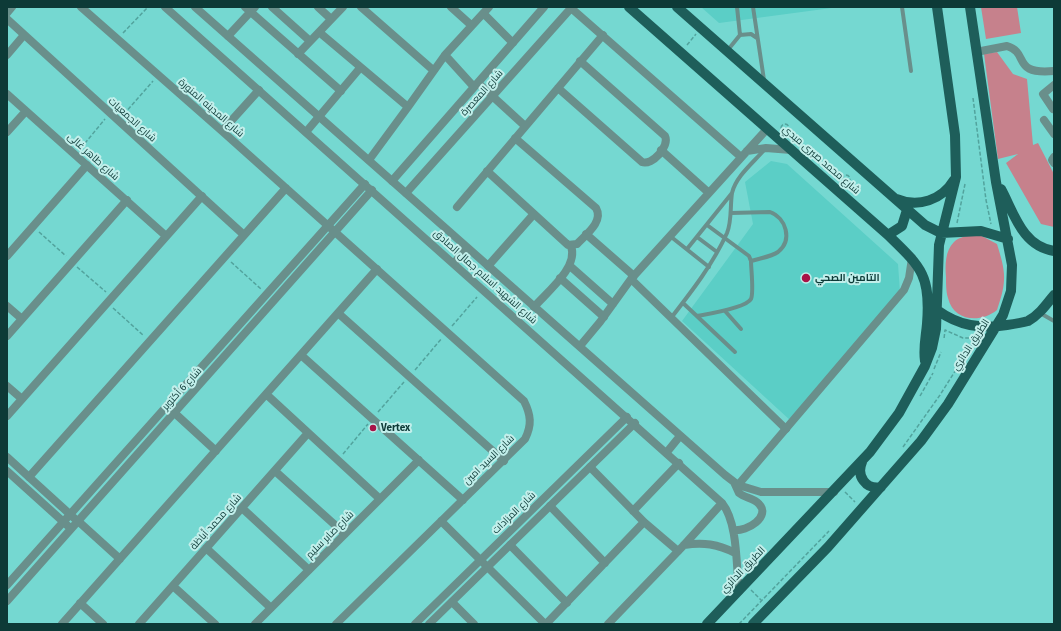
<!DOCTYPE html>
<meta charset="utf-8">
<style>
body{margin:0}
#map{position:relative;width:1061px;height:631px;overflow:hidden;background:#75d8d1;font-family:"Fira Sans",sans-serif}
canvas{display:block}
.frame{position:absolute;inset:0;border:8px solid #0d3a37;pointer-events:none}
</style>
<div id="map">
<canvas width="1061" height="631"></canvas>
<div class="frame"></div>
</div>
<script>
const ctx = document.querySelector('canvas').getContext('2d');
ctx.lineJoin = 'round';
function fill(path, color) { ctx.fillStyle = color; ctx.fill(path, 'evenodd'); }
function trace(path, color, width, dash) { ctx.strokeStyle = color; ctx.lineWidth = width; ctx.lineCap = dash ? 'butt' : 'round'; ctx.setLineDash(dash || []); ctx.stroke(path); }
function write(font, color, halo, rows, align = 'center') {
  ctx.font = font + ' "Fira Sans",Cairo,sans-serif'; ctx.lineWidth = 4; ctx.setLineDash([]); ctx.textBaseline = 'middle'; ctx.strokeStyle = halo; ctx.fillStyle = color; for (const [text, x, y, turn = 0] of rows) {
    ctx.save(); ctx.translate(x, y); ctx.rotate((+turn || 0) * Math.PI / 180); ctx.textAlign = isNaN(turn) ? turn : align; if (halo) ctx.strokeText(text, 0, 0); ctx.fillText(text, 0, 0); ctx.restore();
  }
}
fill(new Path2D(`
 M701 7H839L719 23Z
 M771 161 787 164 898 264 900 292 791 421 682 321 753 224 745 182Z`), '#5bcec6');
fill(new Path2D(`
 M981 7H1017L1021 33 986 39Z
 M997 52 1013 74 1027 79 1033 145 1038 143 1054 174V227L1041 224 1006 163 1018 154 998 159 984 54Z
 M971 235H980L997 244C1006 273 1007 281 997 310 981 323 954 322 948 298 946 292 946 283 946 277 945 265 945 251 954 242 958 238 965 236 971 235Z`), '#c6818c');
trace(new Path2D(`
 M123 33 148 7
 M687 45 696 34
 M973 98 986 200 991 224
 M124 114 153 81
 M781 128a4 4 0 1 1 8 0a4 4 0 1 1-8 0Z
 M81 148 105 119
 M842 179a4 4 0 1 1 8 0a4 4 0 1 1-8 0Z
 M957 223 965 184
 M39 232 66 256
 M231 262 261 289
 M77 267 106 292
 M113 308 144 336
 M452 326 477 297
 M934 369 941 352
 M415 370 442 338
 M920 396 933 373
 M378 412 404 382
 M903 447 940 395 976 338H963L945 330 944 339
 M343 454 368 424
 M845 492 855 502
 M751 590 761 600
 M739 624 829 531`), '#52a39d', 1.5, [4, 2]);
trace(new Path2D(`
 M753 7 764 80
 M902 7 911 71
 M740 35 751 34 757 38
 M727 51 740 35 737 7
 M731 213 770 212C786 218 793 240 778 252 771 257 760 258 751 261
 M670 236 709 267
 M697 237 717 252
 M687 249 732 193
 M683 303 735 352
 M725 311 741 329
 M1040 313 1054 321
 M697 316C708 314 746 308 751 299 754 292 751 269 751 261L749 256 707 225
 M671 318C692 291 713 264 727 233 732 221 730 206 732 193 736 176 754 162 765 149`), '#698f8b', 4);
trace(new Path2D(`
 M81 7 222 131 524 401C531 415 532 425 525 439L336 624
 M245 7 341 91
 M272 7 310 41
 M318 7 331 19
 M361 7 433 70
 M451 7 471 25
 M571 8 741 157
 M7 13 12 7
 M484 14 513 43
 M7 19 244 235
 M319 32 408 107 445 55 489 7
 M228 36 255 7
 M976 52 1007 46C1030 53 1011 75 1054 71
 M298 54 343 7
 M7 55 24 35
 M445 55 474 87
 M478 83 525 126
 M558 88 642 162C652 166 670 146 665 136L580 61
 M7 94 166 236
 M1053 109 1043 94 1054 85
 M1044 120 1054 134
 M222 131 259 90
 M7 132 26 111
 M306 132 360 68
 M661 150 709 193
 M747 151 766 148 791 150
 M1054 157 1052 160 1054 163
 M369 160 408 107
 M487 171 568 245 577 244C585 235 604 222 596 208L515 138
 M392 181 544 7
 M406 193 572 7
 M457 207 603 35
 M586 234 634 276
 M7 256 87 165
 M488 266 533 215
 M570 266 613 304
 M560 278 604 317
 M631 279 786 429
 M7 306 22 319
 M534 307C547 292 579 267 571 246
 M338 313 504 461
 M7 336 127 200
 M580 346 600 322 631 279 767 129
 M301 355 463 500
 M7 386 22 399
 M266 394 380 499
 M167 406 216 451
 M7 416 202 196
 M590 467 644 522 678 551
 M275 471 345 534
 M29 477 286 188
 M550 506 605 563
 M242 508 309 570
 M633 511 679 463
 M78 521 120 559
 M441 521 545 624
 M510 545 567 603
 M206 548 271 608
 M173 586 215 624
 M452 602 474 624
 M80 603 103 624
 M62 624 377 269
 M139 624 308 433
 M255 624 419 460
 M546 624 644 522`), '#698f8b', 8);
trace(new Path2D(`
 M165 7 722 503C738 523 736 565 739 591
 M195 7 725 475 738 485 761 492H834
 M454 263 467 248
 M667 452 680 436
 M7 457 74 518
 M7 471 68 526
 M738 485 904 290 909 278 912 258
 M733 530C748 532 771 516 759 504 754 498 745 498 739 493L734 482
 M684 545C703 542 718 544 735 553
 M7 585 365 184
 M7 601 372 190
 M415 624 627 417
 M429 624 635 423
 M608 624 684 545 722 503`), '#698f8b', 8);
trace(new Path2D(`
 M629 7 888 235C921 267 931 275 927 324 926 336 923 348 925 361
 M677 7 925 225 941 233 981 231 1008 239
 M1001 189C1014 213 1022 246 1054 251
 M897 199C918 208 942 200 954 180
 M888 235 902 226 907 210
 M937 310C959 326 980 329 1007 325 1014 324 1021 323 1028 321 1039 315 1046 305 1054 295
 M862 462C856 476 866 490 881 487
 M707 624 870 452 899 413 925 366 932 348 936 329 939 245 956 177 955 135 937 7
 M753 624 828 547 921 441 948 404 1003 315 1011 291 1012 265 996 182 970 7`), '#1e5e5a', 10);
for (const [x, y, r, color] of [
 [806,278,5,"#a81347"],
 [373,428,4,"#a81347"]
]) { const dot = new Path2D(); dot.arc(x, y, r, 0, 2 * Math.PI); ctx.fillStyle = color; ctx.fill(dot); trace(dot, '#c2efeb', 1.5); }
write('10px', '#0d3a37', '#c2efeb', [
 ["شارع المعصرة",482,93,-48],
 ["شارع المدينه المنورة",211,108,41],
 ["شارع الجمعيات",132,120,42],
 ["شارع طاهر غالى",93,157,42],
 ["شارع محمد صبرى مبدي",821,160,41],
 ["شارع الشهيد اسلام جمال الصادق",485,277,42],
 ["الطريق الدائري",971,345,-57],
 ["شارع 6 أكتوبر",182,389,-48],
 ["شارع السيد امين",489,460,-44],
 ["شارع المزادات",514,513,-44],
 ["شارع محمد أباظة",216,522,-48],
 ["شارع صابر سليم",330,535,-45],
 ["الطريق الدائري",743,570,-46]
]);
write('bold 10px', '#0d3a37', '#c2efeb', [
 ["التامين الصحي",815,278],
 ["Vertex",381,428]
], 'left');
</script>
